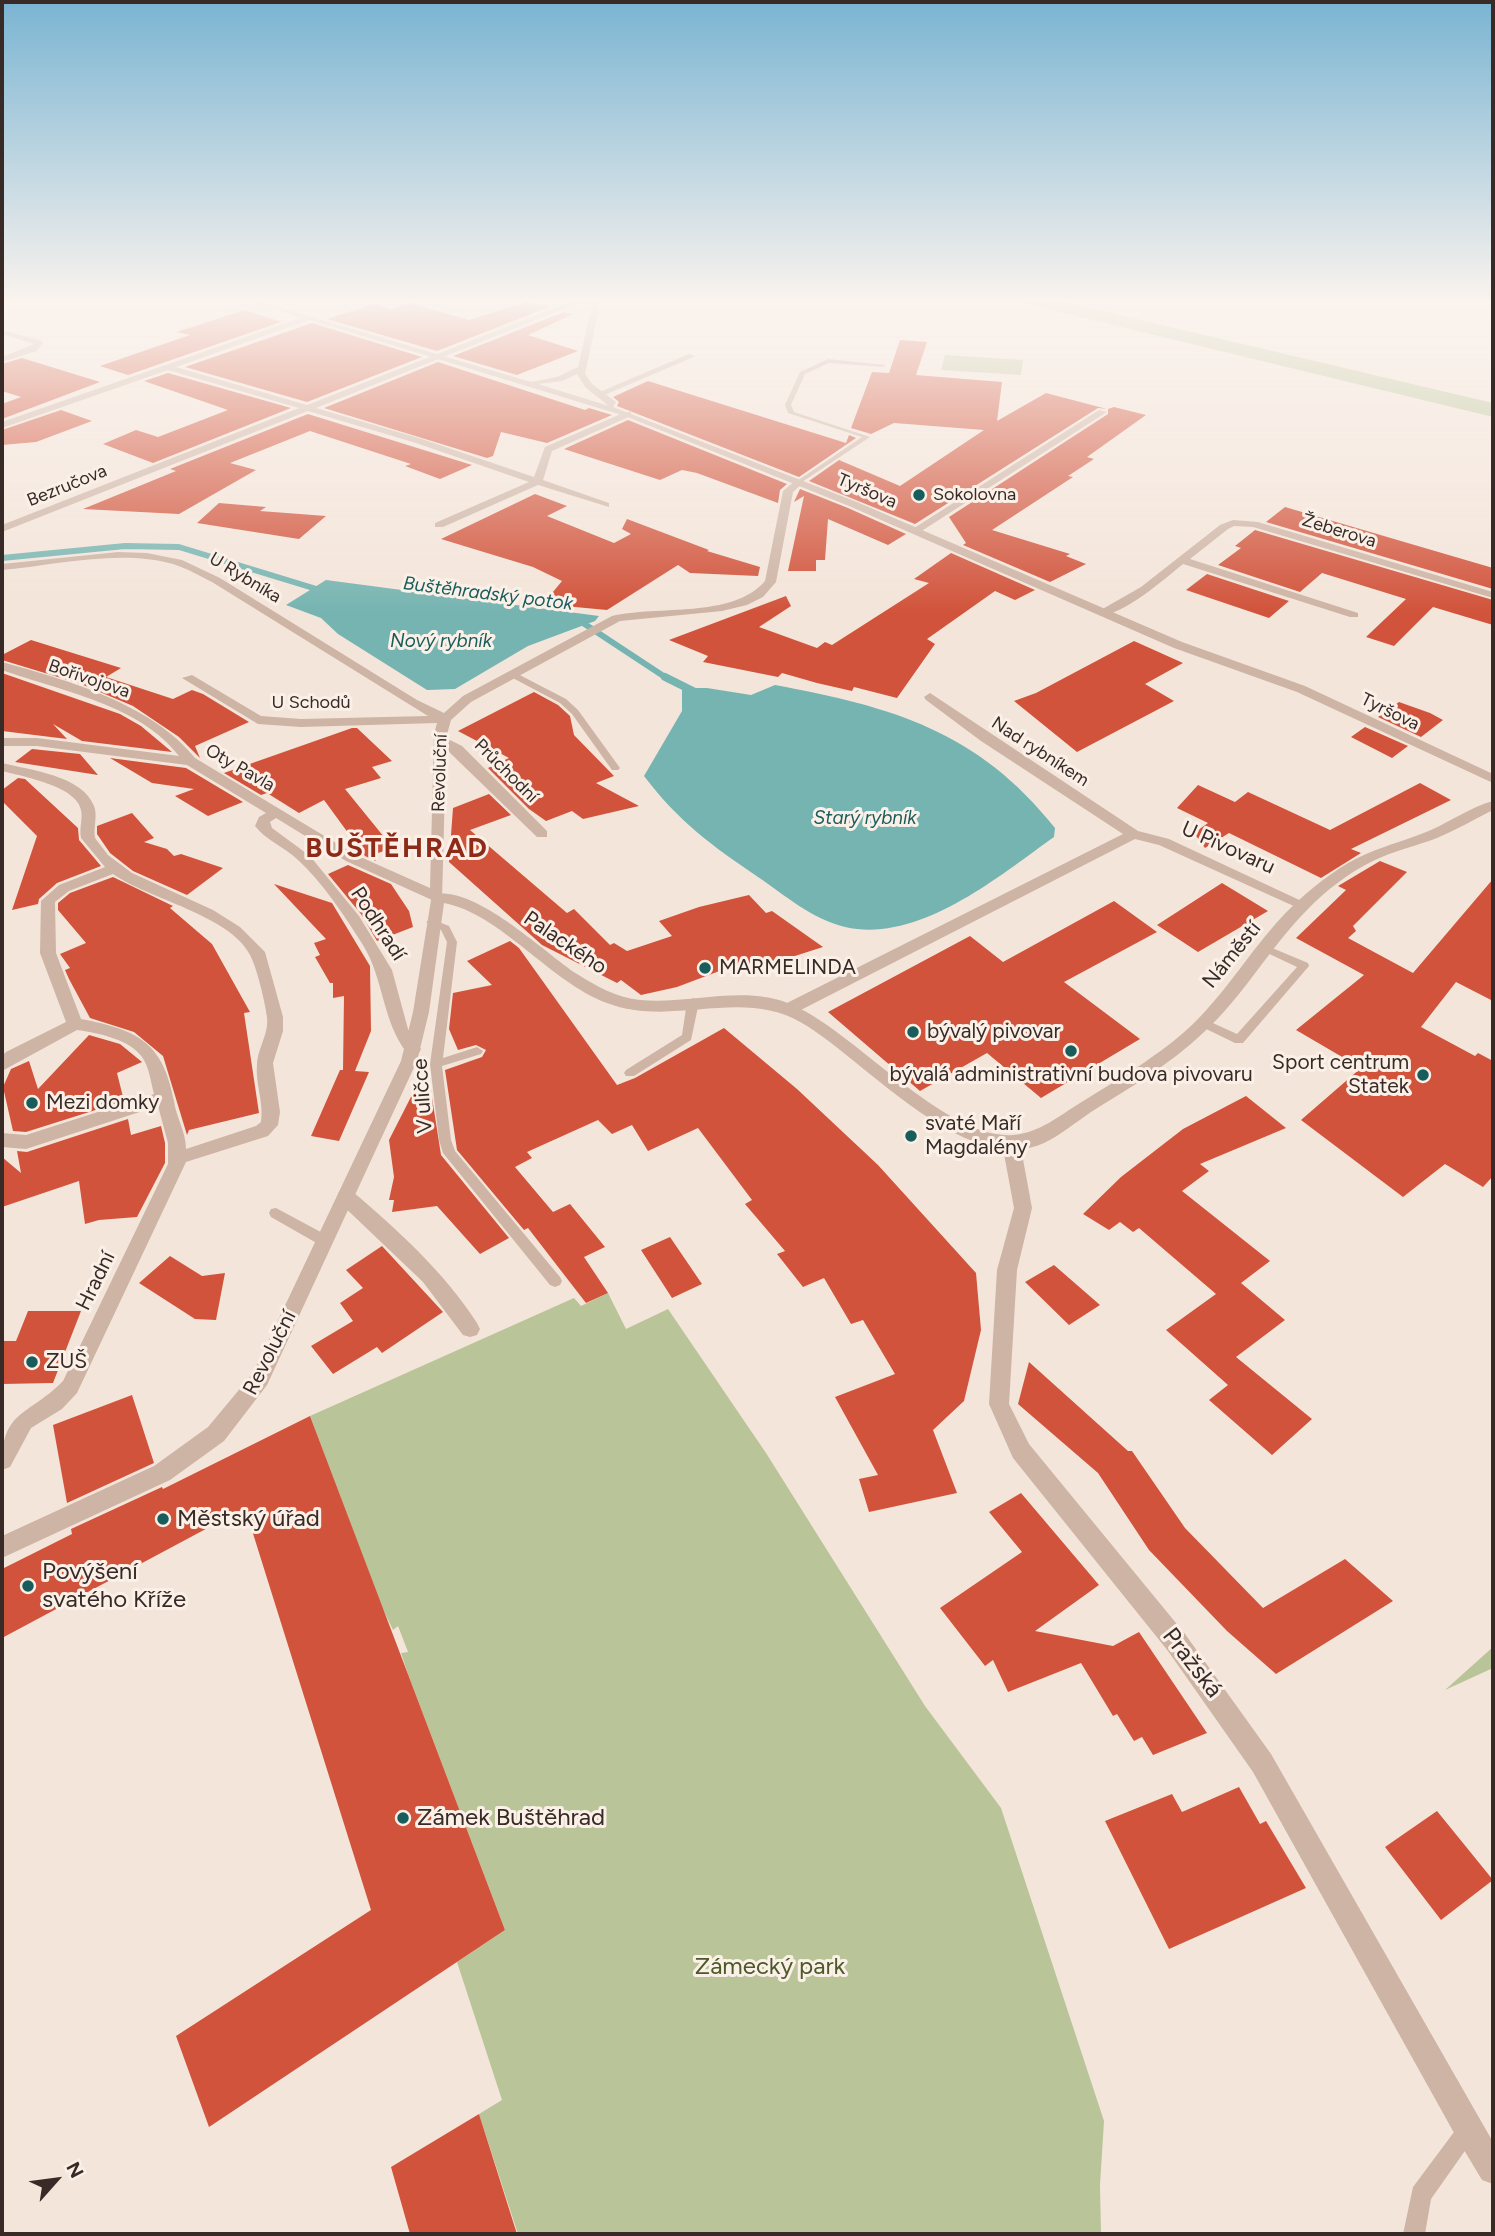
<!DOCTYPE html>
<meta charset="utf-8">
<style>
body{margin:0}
#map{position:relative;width:1495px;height:2236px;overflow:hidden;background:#f4e5da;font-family:Figtree,sans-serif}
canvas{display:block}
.frame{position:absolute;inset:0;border:4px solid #382b27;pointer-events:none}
.north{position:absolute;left:21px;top:2145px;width:70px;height:70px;-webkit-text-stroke:5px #fbf0e7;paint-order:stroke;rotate:62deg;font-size:19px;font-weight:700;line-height:28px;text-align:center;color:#382b27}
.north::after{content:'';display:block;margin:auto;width:24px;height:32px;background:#382b27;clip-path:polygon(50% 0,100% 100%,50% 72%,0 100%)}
</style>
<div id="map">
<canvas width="1495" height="2236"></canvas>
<div class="frame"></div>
<div class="north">N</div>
</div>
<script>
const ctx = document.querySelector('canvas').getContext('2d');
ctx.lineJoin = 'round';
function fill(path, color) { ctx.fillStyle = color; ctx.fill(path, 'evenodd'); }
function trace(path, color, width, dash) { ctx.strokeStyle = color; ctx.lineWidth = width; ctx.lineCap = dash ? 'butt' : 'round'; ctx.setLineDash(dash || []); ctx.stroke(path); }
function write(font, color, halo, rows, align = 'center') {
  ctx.font = font + ' Figtree,sans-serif'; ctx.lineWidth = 6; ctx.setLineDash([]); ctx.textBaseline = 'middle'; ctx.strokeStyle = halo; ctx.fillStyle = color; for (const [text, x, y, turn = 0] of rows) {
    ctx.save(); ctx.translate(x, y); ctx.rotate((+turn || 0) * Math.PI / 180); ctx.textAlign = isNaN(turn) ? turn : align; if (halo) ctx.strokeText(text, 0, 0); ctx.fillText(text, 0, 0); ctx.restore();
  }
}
fill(new Path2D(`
 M1010 300H1056L1493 403V417Z
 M945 355 1023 360 1021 375 941 370Z
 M608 1293 626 1329 668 1309 766 1453 925 1706 1001 1808 1104 2121 1100 2185 1101 2234H518L479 2114 502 2100 457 1962 505 1930 409 1677 401 1653 408 1652 398 1626 393 1630 382 1607 310 1416 574 1298 581 1306Z
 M1493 1647V1668L1445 1690Z`), '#b9c498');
fill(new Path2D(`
 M326 580 599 616 595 621 528 646 455 689 427 690 338 634 321 618 286 605Z
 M775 685C893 707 978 731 1055 828L1054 837C999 876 919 944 845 927 812 919 786 896 758 877 711 845 679 822 644 776L682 711V688H707L751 695Z`), '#76b4b1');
trace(new Path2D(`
 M2 558 125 546 179 547 323 591
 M574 622 583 623 668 679`), '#76b4b1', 6);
trace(new Path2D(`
 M665 677 693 691`), '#76b4b1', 8);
fill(new Path2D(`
 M527 302 549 307 437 351 327 319 373 304 391 309 409 303 469 320Z
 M245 310 281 322 128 375 100 366 190 335 177 332Z
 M564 312 573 314 528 335 578 351 517 375 453 356Z
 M312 323 422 357 307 402 185 367Z
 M900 340 927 342 916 375 1002 382 997 421 1046 393 1107 409 1098 408 915 524 809 481 839 460 900 486 984 430 894 423 871 434 851 428 872 372 889 373Z
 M22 358 100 382 2 419V404L21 397 2 391V364Z
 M438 362 585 410 589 408 612 415 547 443 501 432 493 456 487 458 324 408Z
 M168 373 291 408 153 463 103 444 136 430 158 437 228 410 144 381Z
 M648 381 846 443 849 435 856 438 799 477 617 406 619 402 613 397Z
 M1114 407 1146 415 1087 457 1094 459 1068 476 1073 477 992 530 1070 554 1066 556 1086 564 1050 582 963 545 966 543 949 517 1108 414V409Z
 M61 410 92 421 36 442 2 445V430Z
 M308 414 472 465 440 479 405 466 411 464 310 431 230 463 256 470 179 514 83 509 176 471 170 469Z
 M628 420 787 484 780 490 778 503 697 473 682 470 660 480 564 449Z
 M800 489 848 508 906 534 888 545 828 519 825 560H816V571H788L804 496 794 502Z
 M535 494 567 506 547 516 614 543 631 534 622 529 627 519 709 550 707 551 760 567 758 576 690 573 678 565 607 610 543 604 562 581 533 567 441 539Z
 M219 503 266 507 260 511 326 516 299 539 197 523Z
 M1285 507 1493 568V589L1266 522Z
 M1255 530 1493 600V625L1433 607 1394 646 1366 637 1406 599 1322 573 1300 592 1218 565 1241 548 1235 546Z
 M951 553 1035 590 1015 600 995 591 927 639 935 644 897 698 854 687 852 691 817 683 782 673 778 677 703 662 708 656 669 640 786 596 791 606 759 627 817 648 825 642 832 645 929 583 914 579Z
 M1207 574 1289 601 1269 618 1186 590Z
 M31 640 121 668 106 677 173 699 192 690 203 694 249 722 195 746 200 758 179 737 133 706 81 684 2 660V655Z
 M1134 641 1183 663 1145 684 1174 701 1077 752 1014 701 1036 693Z
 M2 673 120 714 141 726 172 752 82 741 53 724 67 739 2 731Z
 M534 692 558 705 570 716 574 735 614 776 596 783 639 806 583 819 572 811 546 821 529 809 488 768 509 758 458 731Z
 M1399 702 1430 713 1443 720 1421 737 1378 717Z
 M1365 727 1408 746 1392 758 1351 737Z
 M352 728H357L392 761 372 767 381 778 345 789 393 848 372 855 376 861 365 856 324 800 299 813 267 793 261 795 224 773Z
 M32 749 80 754 98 775 15 762Z
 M110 758 186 768 243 802 208 816 175 796 194 789 152 783Z
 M18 778 25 779 78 828 79 840 101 866 57 883 39 899 38 904 12 910 37 836 2 801V790Z
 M1420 783 1451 800 1351 849 1361 853 1321 878 1229 833 1205 848 1194 833 1208 823 1177 808 1198 785 1235 802 1248 792 1330 830Z
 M489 794 511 815 470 830 567 913 574 909 610 945 614 943 627 951 672 936 659 921 699 907 749 895 766 913 772 911 823 947 751 970 730 967 677 987 641 995 621 980 617 983 542 945 449 862 453 808Z
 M132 813 154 838 144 842 167 849 174 856 181 854 223 868 187 895 133 871 110 853 97 834V826Z
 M1380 861 1407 872 1353 926 1356 931 1348 938 1413 973 1493 879V1001L1456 982 1421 1027 1475 1056 1478 1053 1493 1061V1176L1483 1187 1445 1164 1403 1197 1301 1120 1361 1068 1296 1030 1364 975 1296 938 1346 890 1338 886Z
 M348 865 391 884 409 911 413 927 377 941 361 914 328 874Z
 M113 877 173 906 170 908 212 944 250 1012 244 1013 259 1113 189 1130 187 1135 163 1056 134 1032 90 1018 69 979 65 970 70 968 60 954 86 943 58 910V903L70 893Z
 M1222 883 1268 911 1198 952 1157 925Z
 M274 884 332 903 370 966 371 1031 355 1071 369 1072 339 1141 311 1136 340 1070H343L344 996 333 998V983H330L315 957 320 955 314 943 326 939Z
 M1114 901 1157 932 1064 982 1140 1039 1041 1098 987 1053 920 1091 828 1012 970 936 1003 962Z
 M510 941 519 948 617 1085 635 1078 724 1028 797 1089 878 1165 976 1273 981 1330 964 1401 933 1430 957 1493 869 1512 859 1479 878 1475 835 1397 895 1374 863 1320 851 1324 824 1278 803 1287 777 1254 785 1251 745 1204 752 1200 698 1128 648 1151 632 1125 612 1134 598 1120 527 1152 532 1158 515 1167 553 1212 570 1204 605 1247 584 1257 608 1293 586 1303 528 1228 524 1230 457 1150 445 1070 482 1057 486 1050 476 1045 458 1050 449 1029 453 993 492 985 467 961Z
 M89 1035 120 1044 142 1062 117 1073 124 1101 26 1132 13 1131 3 1087 11 1069 29 1061 38 1089Z
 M415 1089 431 1091 441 1155 509 1238 480 1254 437 1206 392 1212 394 1200H389L394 1177 389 1140Z
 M1246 1096 1286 1128 1200 1164 1209 1171 1182 1191 1270 1261 1241 1283 1285 1320 1236 1357 1312 1419 1272 1455 1209 1400 1228 1385 1166 1330 1216 1294 1139 1228 1133 1232 1120 1222 1109 1230 1083 1214 1121 1177 1183 1129Z
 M128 1119 131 1135 161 1126 165 1143V1163L137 1217 99 1220 85 1224 79 1181 2 1207V1157L21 1173 17 1151 27 1152Z
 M670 1237 702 1284 672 1298 641 1250Z
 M382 1246 443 1312 382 1353 377 1347 333 1374 311 1346 353 1321 340 1303 363 1288 346 1270Z
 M170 1256 202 1276 225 1273 216 1320 195 1319 139 1283Z
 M1054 1265 1100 1305 1069 1325 1025 1282Z
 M28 1311H81L53 1383 2 1384V1341H16Z
 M1029 1362 1128 1451H1132L1185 1528 1263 1608 1345 1559 1393 1601 1276 1674 1227 1631 1149 1550 1098 1473 1018 1404Z
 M132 1395 154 1463 67 1503 53 1425Z
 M310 1416 505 1930 209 2127 176 2036 371 1910 245 1508 2 1638V1569L72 1534 71 1529 162 1487 163 1489Z
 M1021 1493 1099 1585 1035 1631 1113 1646 1139 1632 1207 1733 1153 1755 1142 1737 1134 1741 1117 1714 1113 1716 1081 1663 1008 1692 993 1660 985 1666 940 1608 1022 1552 989 1512Z
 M1239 1787 1260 1824 1266 1821 1306 1888 1169 1949 1105 1821 1172 1794 1182 1812Z
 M1437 1811 1493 1880 1441 1920 1385 1847Z
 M479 2114 517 2234H410L391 2167Z`), '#d1533b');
fill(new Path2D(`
 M828 359 886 365 883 367 829 363 805 374 791 405 794 412 870 437 799 484 796 482 797 481 862 437 788 413 785 405 800 372Z
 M512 671 566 699 578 710 620 768 618 770H612L572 714 560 703 509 676V672Z
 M431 919 449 926 457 942 443 1058 477 1047 483 1051 481 1054 442 1066 451 1140 455 1151 560 1277 562 1281 560 1285 555 1287 550 1285 443 1153 439 1140 430 1064 447 942 441 930 426 922Z
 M1265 945 1308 963 1309 966 1243 1043H1235L1200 1026 1198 1023 1200 1020 1204 1019 1237 1034 1297 967 1261 950 1260 948Z
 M693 998 699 1002 691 1040 634 1076H626L624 1073 626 1070 682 1035 687 1002Z
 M276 1208 330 1237 332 1241 330 1245 325 1246 320 1245 271 1217 269 1213 271 1209Z
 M1467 2121 1474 2124 1477 2131 1474 2138 1431 2199 1425 2234H1403L1413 2187 1460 2124Z`), '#cdb4a5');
fill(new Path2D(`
 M557 300H584L601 303 597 305 576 304 316 408 422 439 534 477 545 447 625 412H631V416L552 451 543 480 609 503V507L538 485 443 527H435V523L529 482 416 443 308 411 2 532V525L299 408 168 370 5 427 2 428V422L309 315 312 319 176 367 307 405 567 303Z
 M2 330 42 341 43 343 37 351 2 362V357L34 344 2 334Z
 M689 354 696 356 602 396 595 394Z
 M1099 410 1107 412 920 532 911 530Z
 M796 480 804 482 793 492 776 582 763 597 747 605 722 611 620 621 471 702 451 720 446 738 462 746 547 831V837H537L446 749 442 900H432L346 861 276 818 270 822 272 828 310 856 359 916 392 970 408 1029 421 1049 419 1053H407C382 1021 384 979 363 945 344 915 323 883 297 859 284 847 266 840 255 826L259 817 266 813 187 765 37 746H2V738H37L179 756C139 704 60 691 2 670V662C67 680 152 704 195 758L356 855 430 888 434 734 437 723 301 727 258 724 182 678 192 675 261 716 301 719 428 716 212 582C200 576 186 568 173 564 119 549 57 565 2 570V564L118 552 147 553 182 560 220 578 417 700 444 713 463 696 612 616C658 605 732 619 765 581L783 491Z
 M1233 520 1258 522 1493 592V598L1253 527 1234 526 1228 529 1190 559 1358 613V617H1350L1183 564C1166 578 1120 618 1099 615V611L1141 587 1220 525Z
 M930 693 1138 831 1169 839 1310 905 1303 910 1298 908 1159 845 1135 839 795 1013H783L781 1009 783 1005 1123 834 981 741 926 700 924 697Z
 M2 763C29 770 82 775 94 806 98 816 93 827 95 838L108 855 132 873 213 910 240 927 265 952 283 1017V1031L273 1063 280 1112 278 1125 268 1136 186 1162 77 1393 62 1409 31 1428 10 1467 2 1470C0 1409 28 1417 63 1381L168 1164V1143L158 1106 26 1149 2 1147V1133L26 1135 154 1094C151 1083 149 1066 142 1057 129 1039 98 1033 77 1030L2 1071V1056L6 1052 66 1022 40 953 41 901 59 885 105 867 81 838C79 828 83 819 81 810 77 786 21 776 2 771ZM113 874C148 899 230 915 250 955 257 968 265 1002 267 1017 269 1034 258 1047 257 1064 255 1083 264 1102 261 1122L256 1126 186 1149C186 1132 176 1117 174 1101 163 1043 139 1030 81 1019L56 953 55 902 69 891Z
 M1011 1136 1017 1138 1020 1143 1032 1208 1017 1270 1009 1404 1029 1444 1185 1634 1271 1754 1493 2142V2184L1482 2180 1458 2140 1253 1772 1168 1651 1013 1458 989 1404 997 1270 1014 1208 1002 1143 1005 1138Z
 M346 1190 353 1192C399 1231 444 1272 477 1323L480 1329 477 1335 470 1337 463 1335 423 1282 339 1202 337 1197 339 1192Z`), '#cdb4a5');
fill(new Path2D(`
 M244 300H255L531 382 557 377 578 367 593 300H601L585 374 592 384 616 402 613 407 857 502 1182 642 1305 686 1493 774V783L1297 692 1174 648 849 506 625 416ZM577 374 586 388 609 406 538 384 562 381Z
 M1493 801V810C1475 819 1456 830 1437 838 1416 846 1393 851 1373 861 1350 872 1325 891 1308 909 1270 947 1243 997 1203 1033 1171 1064 1129 1088 1091 1112 1076 1122 1061 1135 1044 1143 966 1179 863 1058 802 1023 741 987 672 1028 607 1003 550 982 501 914 444 903L429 1012 417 1061 267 1385 224 1441 170 1480 2 1558V1536L154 1466 208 1427 253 1373 401 1061 413 1012 432 894C476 885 542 951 577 974 596 986 617 998 640 1000 691 1005 746 983 795 1006 856 1034 947 1140 1013 1135 1039 1133 1059 1116 1080 1103 1117 1080 1162 1054 1193 1024 1232 986 1259 936 1299 900 1318 883 1342 864 1366 854 1387 845 1410 839 1431 830 1451 821 1471 807 1493 801Z`), '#cdb4a5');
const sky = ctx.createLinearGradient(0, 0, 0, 613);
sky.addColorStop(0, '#7ab4d2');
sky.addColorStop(0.49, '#faf3ee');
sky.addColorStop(1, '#faf3ee00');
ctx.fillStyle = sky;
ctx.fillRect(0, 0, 1495, 613);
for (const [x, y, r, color] of [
 [919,495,7,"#185d5c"],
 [705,968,7,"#185d5c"],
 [913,1032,7,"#185d5c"],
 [1071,1051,7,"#185d5c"],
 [1423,1075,7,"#185d5c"],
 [32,1103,7,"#185d5c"],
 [911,1136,7,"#185d5c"],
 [32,1362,7,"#185d5c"],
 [163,1519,7,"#185d5c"],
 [28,1586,7,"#185d5c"],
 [403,1818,7,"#185d5c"]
]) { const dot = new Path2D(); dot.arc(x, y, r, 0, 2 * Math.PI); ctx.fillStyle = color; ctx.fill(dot); trace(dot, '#fbf0e7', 2.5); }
write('18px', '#382b27', '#fbf0e7', [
 ["Bezručova",67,486,-22],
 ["Tyršova",867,491,23],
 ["Žeberova",1339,531,17],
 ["U Rybníka",245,578,31],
 ["Bořivojova",89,679,19],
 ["U Schodů",311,703],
 ["Tyršova",1390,712,26],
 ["Nad rybníkem",1040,752,33],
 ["Oty Pavla",240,768,30],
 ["Průchodní",506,771,45],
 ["Revoluční",440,773,-88]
]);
write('18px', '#382b27', '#fbf0e7', [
 ["Sokolovna",933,495]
], 'left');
write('italic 19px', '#185d5c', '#fbf0e7', [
 ["Buštěhradský potok",488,594,7],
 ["Nový rybník",441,641],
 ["Starý rybník",865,818]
]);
write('21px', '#382b27', '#fbf0e7', [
 ["U Pivovaru",1228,848,24],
 ["Podhradí",378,924,57],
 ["Palackého",565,943,34],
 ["Náměstí",1232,955,-51],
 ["V uličce",423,1096,-94],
 ["Hradní",96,1281,-64],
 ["Revoluční",270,1353,-63]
]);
write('21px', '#382b27', '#fbf0e7', [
 ["MARMELINDA",719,968],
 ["bývalý pivovar",927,1032],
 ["Sport centrum",1409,1063,"right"],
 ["Statek",1409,1087,"right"],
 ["bývalá administrativní budova pivovaru",1071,1075,"center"],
 ["Mezi domky",46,1103],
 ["svaté Maří",925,1124],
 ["Magdalény",925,1148],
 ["ZUŠ",46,1362]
], 'left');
write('24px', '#382b27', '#fbf0e7', [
 ["Městský úřad",177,1519],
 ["Povýšení",42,1572],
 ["svatého Kříže",42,1600],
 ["Zámek Buštěhrad",417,1818]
], 'left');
write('24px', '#382b27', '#fbf0e7', [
 ["Pražská",1192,1663,52]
]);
write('24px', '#4b5928', '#fbf0e7', [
 ["Zámecký park",770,1967]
]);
ctx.letterSpacing = '2px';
write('bold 28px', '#8e2b18', '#fbf0e7', [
 ["BUŠTĚHRAD",397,849]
]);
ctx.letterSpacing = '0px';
</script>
